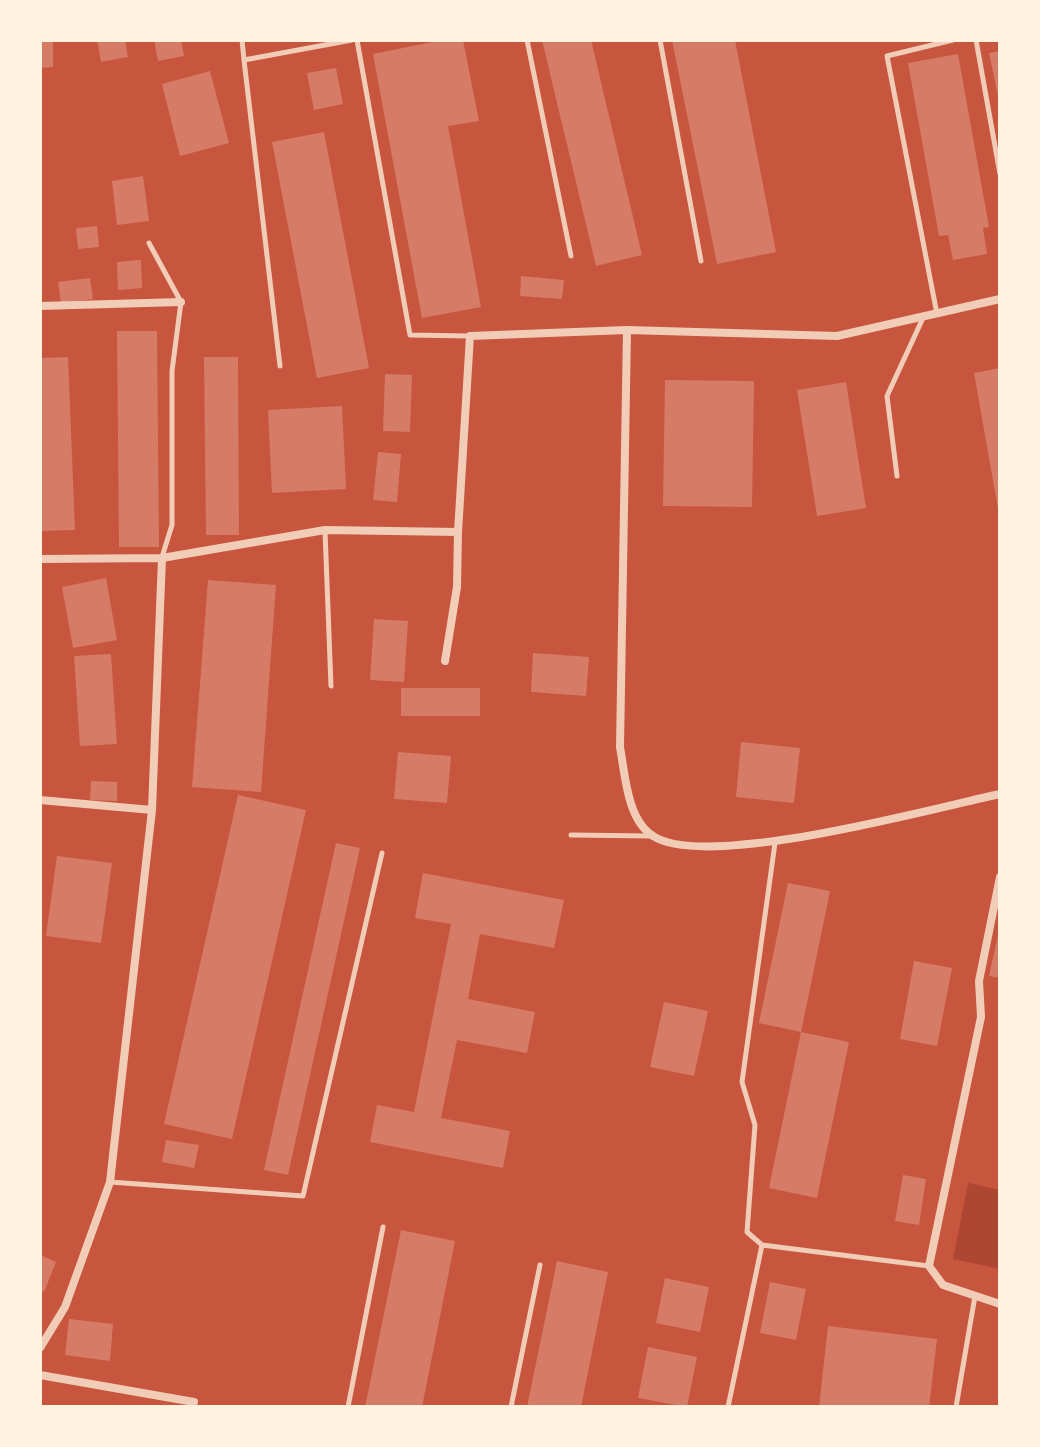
<!DOCTYPE html>
<style>
body{margin:0}
#map{position:relative;width:1040px;height:1447px;overflow:hidden;background:#c8553d;font-family:Inter,sans-serif}
canvas{display:block}
.frame{position:absolute;inset:0;border:42px solid #fff3e0;pointer-events:none}
</style>
<div id="map">
<canvas width="1040" height="1447"></canvas>
<div class="frame"></div>
</div>
<script>
const ctx = document.querySelector('canvas').getContext('2d');
ctx.lineJoin = 'round';
function fill(path, color) { ctx.fillStyle = color; ctx.fill(path, 'evenodd'); }
function trace(path, color, width, dash) { ctx.strokeStyle = color; ctx.lineWidth = width; ctx.lineCap = dash ? 'butt' : 'round'; ctx.setLineDash(dash || []); ctx.stroke(path); }
fill(new Path2D(`
 M968 1183 1000 1190V1269L953 1259Z`), '#ae4732');
fill(new Path2D(`
 M40 40H53V67L40 68Z
 M97 40H125L128 57 101 62Z
 M154 40H181L184 56 158 61Z
 M443 40H463L479 121 448 126 481 307 422 318 373 54Z
 M542 40H591L642 255 596 266Z
 M672 40H735L776 252 717 264Z
 M1000 51V101H999L989 53Z
 M958 54 989 227 983 228 987 254 953 260 948 235 939 236 908 63Z
 M336 68 343 104 314 110 307 73Z
 M210 71 229 143 180 156 162 84Z
 M324 132 369 368 317 378 272 142Z
 M143 176 149 221 117 225 112 181Z
 M97 226 99 247 78 249 76 228Z
 M141 260 142 288 118 290 117 262Z
 M521 276 564 280 562 299 520 296Z
 M90 278 93 299 61 303 58 282Z
 M117 331H157L159 547H119Z
 M68 357 75 530 40 531V358Z
 M204 357H238L239 535H206Z
 M1000 368V509H998L974 373Z
 M385 374 412 375 410 432 383 431Z
 M665 380 754 381 752 507 663 506Z
 M846 382 866 508 817 516 797 390Z
 M342 406 346 489 272 493 268 410Z
 M378 452 401 454 397 502 373 500Z
 M106 578 117 640 73 648 62 587Z
 M208 580 276 585 261 792 192 787Z
 M374 619 408 621 404 682 370 680Z
 M533 653 589 657 586 696 531 692Z
 M111 654 117 744 80 746 74 656Z
 M401 688H480V716H401Z
 M741 742 800 748 794 803 736 797Z
 M398 752 451 756 447 803 394 799Z
 M91 781 117 782V801L90 800Z
 M238 795 306 810 232 1139 164 1124Z
 M336 843 360 848 288 1175 264 1170Z
 M57 856 112 863 101 943 46 936Z
 M423 873 564 900 554 948 480 934 468 999 535 1012 527 1053 457 1040 441 1118 510 1131 503 1168 370 1142 377 1105 414 1112 451 924 415 918Z
 M788 883 830 891 801 1032 759 1023Z
 M999 931H1000V978L989 976Z
 M914 961 952 968 937 1046 900 1039Z
 M664 1002 708 1011 694 1076 650 1067Z
 M801 1032 849 1042 817 1198 769 1188Z
 M166 1140 199 1145 194 1168 162 1162Z
 M903 1175 926 1179 919 1225 895 1221Z
 M401 1230 455 1241 422 1407H365Z
 M40 1255 56 1262 44 1292 40 1290Z
 M557 1261 608 1272 581 1407H527Z
 M665 1278 709 1287 700 1332 656 1323Z
 M770 1282 806 1289 796 1340 760 1333Z
 M69 1319 113 1324 110 1361 65 1355Z
 M828 1326 937 1339 929 1407H819Z
 M648 1347 697 1357 687 1407 638 1398Z`), '#d67c66');
trace(new Path2D(`
 M242 40 244 60
 M357 40 410 335 469 336
 M527 40 571 256
 M660 40 701 261
 M976 40 1000 174
 M149 243 181 302 172 371V525L162 557
 M937 314 887 56 953 40
 M280 366 244 60 352 40
 M897 476 887 396 923 318
 M325 531 331 686
 M571 835 651 836
 M775 843 742 1082 755 1125 747 1232 762 1245 929 1266
 M110 1182 303 1196 382 853
 M348 1407 383 1227
 M511 1407 540 1265
 M728 1407 762 1245
 M956 1407 975 1296`), '#f1ccb7', 5);
trace(new Path2D(`
 M40 306 181 302
 M627 330 620 747C625 774 627 820 653 836 707 871 933 808 1000 794
 M40 559 162 558 325 530 458 532 470 336 627 330 837 336 1000 299
 M445 661 457 587 458 532
 M40 800 152 810
 M1000 877 979 981 981 1017 929 1266 943 1285 1000 1304
 M40 1348 65 1307 110 1182 152 810 162 558
 M40 1375 194 1402`), '#f1ccb7', 8);
</script>
